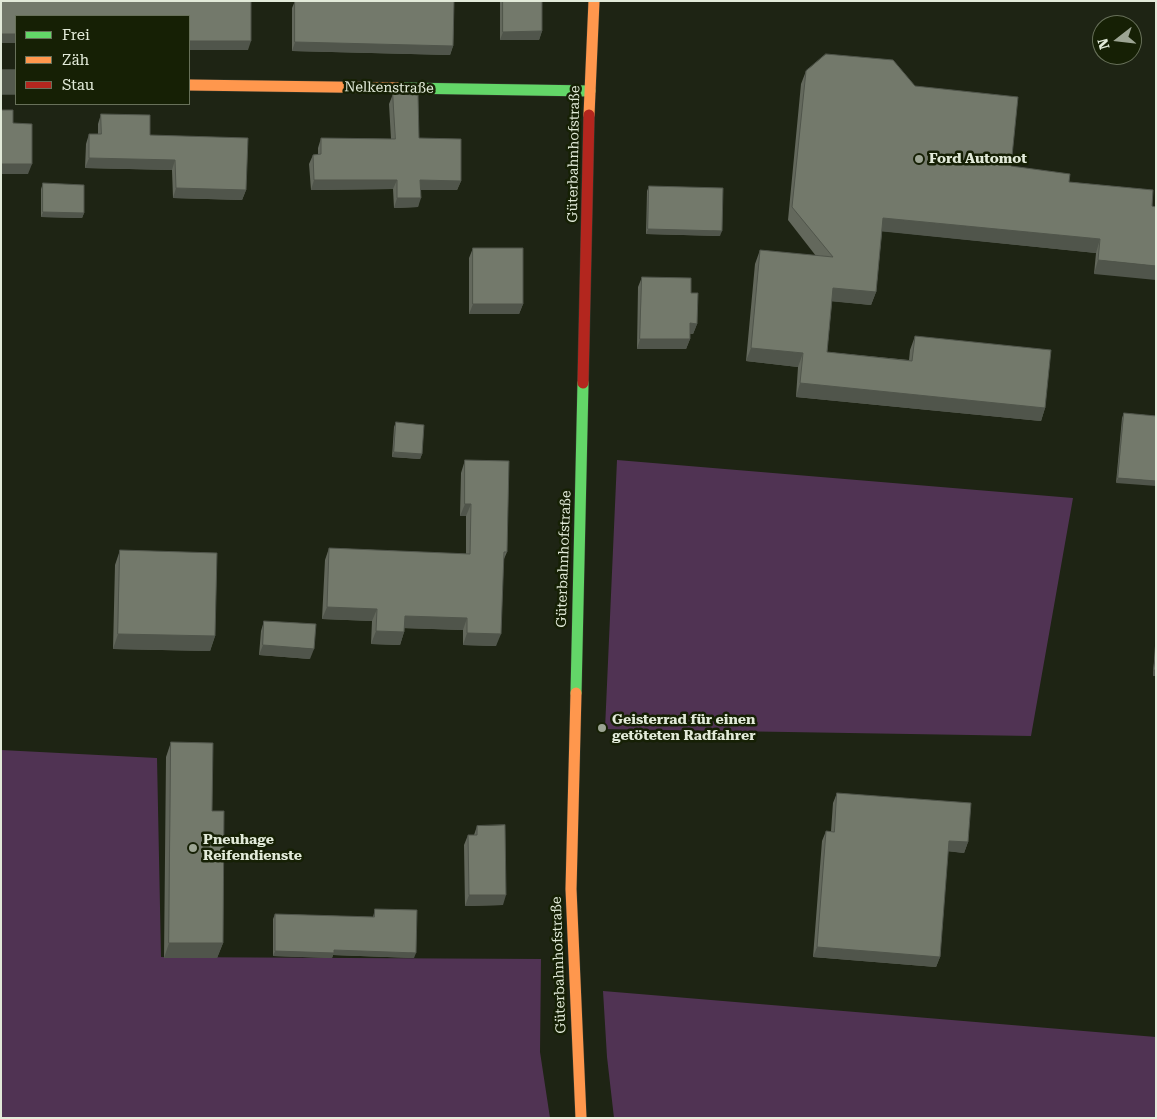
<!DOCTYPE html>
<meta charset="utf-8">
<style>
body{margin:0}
#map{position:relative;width:1157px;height:1119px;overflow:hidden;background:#1e2414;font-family:"Roboto Serif",serif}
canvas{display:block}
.frame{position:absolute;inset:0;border:2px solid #e2ead9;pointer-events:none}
.legend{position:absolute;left:15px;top:15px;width:175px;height:90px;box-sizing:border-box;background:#162005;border:1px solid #68715a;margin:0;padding:6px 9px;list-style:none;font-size:15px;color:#e2ead9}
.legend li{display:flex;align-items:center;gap:10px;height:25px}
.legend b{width:25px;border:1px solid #68715a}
.north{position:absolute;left:1092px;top:15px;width:50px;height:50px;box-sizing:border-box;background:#162005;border:1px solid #68715a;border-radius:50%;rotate:254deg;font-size:14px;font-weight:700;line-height:20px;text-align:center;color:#e2ead9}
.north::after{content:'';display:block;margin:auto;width:18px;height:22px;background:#9da594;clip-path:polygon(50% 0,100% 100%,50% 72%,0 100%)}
</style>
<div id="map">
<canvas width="1157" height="1119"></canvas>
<div class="frame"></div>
<ul class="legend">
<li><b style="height:6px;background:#63d668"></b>Frei</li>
<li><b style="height:6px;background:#ff974d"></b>Zäh</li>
<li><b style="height:6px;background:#b3261e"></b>Stau</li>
</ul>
<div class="north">N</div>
</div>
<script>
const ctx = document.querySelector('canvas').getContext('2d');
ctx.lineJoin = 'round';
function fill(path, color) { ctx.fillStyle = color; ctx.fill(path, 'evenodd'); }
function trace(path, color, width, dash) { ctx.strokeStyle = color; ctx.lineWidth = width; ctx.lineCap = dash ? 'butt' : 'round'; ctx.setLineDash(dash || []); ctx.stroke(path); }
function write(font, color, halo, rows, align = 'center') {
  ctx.font = font + ' "Roboto Serif",serif'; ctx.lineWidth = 5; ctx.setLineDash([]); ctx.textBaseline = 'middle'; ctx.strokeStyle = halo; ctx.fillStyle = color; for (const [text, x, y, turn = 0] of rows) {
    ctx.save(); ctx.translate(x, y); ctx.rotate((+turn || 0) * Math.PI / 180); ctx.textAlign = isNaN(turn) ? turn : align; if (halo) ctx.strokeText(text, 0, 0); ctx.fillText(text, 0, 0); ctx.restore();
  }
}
fill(new Path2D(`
 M617 460 1073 498 1031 736 605 729Z
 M1 750 157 758 161 957 541 959 540 1052 550 1118H1Z
 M603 991 1156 1037V1118H614L607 1057Z`), '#503353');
const street = new Path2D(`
 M1 82H16`);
const fast = new Path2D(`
 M403 88 590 91
 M576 693 583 383`);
const slow = new Path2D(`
 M189 85 403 88
 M589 115 594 1
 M576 693 571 889 581 1118`);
const jam = new Path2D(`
 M583 383 589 115`);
trace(street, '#373d31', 26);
trace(fast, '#373d31', 12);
trace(slow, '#373d31', 12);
trace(jam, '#373d31', 12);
trace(street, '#545a4e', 25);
trace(fast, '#63d668', 11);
trace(slow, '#ff974d', 11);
trace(jam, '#b3261e', 11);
fill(new Path2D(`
 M295 1H454L453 46 450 55 292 51V8Z
 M500 1H542V31L539 40H500Z
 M806 71 915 86 1011 166 1069 182 1153 190 1094 274 1096 253 882 231 876 292 871 305 832 301 827 352 909 360 910 350 915 336 1045 408 1041 421 796 397 798 367 746 361 755 264 760 250 816 256 788 220 801 84Z
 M393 94 419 138 461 181 457 190H421L418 207 394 208 393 189 311 190 309 164 313 155 318 154V148L321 138 391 139 389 104Z
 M101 114 150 135 246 190 242 200 173 198 172 170 85 168 86 144 89 134H98V124Z
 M43 183 84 213 82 218 41 217V189Z
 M649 186 720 236 646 234 647 191Z
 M473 248 523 304 519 314H469V258Z
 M642 277 691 293 697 324 693 334H690V339L686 349H637L638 287Z
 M1124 413 1156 416 1116 483 1122 418Z
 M396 422 422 454 420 459 392 457 394 427Z
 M465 460 507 552 504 559 496 646 463 645V630L404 628V632L400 645 371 644 372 621 322 619 325 560 329 548 466 554V516H460L461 473Z
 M120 550 215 636 210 651 113 649 115 565Z
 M264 621 310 659 259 655 261 631Z
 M1156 631V676H1153Z
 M171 742 212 811 223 943 217 958H164L166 757Z
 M837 793 968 842 964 853 948 851 940 957 936 967 813 957 822 841 826 831H831L833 803Z
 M477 826 503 905 465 906 464 845 468 835H474Z
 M375 909 414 958 333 955 332 958 273 956V919L275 914 373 917Z`), '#63685c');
fill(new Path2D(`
 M542 31 539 40H500L503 32Z
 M1 34H16V43H1Z
 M189 41H251L248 50H189Z
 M295 42 453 46 450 55 292 51Z
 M89 158 175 160 172 170 85 168Z
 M1 164H32L28 174H1Z
 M314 180H397L393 189 311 190Z
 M420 180 461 181 457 190H417Z
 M176 188 246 190 242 200 173 198Z
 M397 198H421L418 207 394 208Z
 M43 212 84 213 82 218 41 217Z
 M883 218 1100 239 1096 253 878 231Z
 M648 229 722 231 720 236 646 234Z
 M1098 260 1156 266V280L1094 274Z
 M833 288 876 292 871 305 828 301Z
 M473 304H523L519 314H469Z
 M690 323 697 324 693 334H687Z
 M640 339H690L686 349H637Z
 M751 348 803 353 798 367 746 361Z
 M800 383 1045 408 1041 421 796 397Z
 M394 452 422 454 420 459 392 457Z
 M1118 478 1156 481V486L1116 483Z
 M465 504H471L466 516H460Z
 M327 607 377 609 372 621 322 619Z
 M405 616 467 618 463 630 400 628Z
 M376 631 404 632 400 645 371 644Z
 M467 633 501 634 496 646 463 645Z
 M118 634 215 636 210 651 113 649Z
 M263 645 314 649 310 659 259 655Z
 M1154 670H1156V676H1153Z
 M949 841 968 842 964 853 945 851Z
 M469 895H506L503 905 465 906Z
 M169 943H223L217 958H164Z
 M817 947 940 957 936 967 813 957Z
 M334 950 416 953 414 958 333 955 332 958 273 956 275 951Z`), '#50554b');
const building = new Path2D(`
 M1 1H251V41H189V16H16V34H1Z
 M295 1H454L453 46 295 42Z
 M503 1H542V31L503 32Z
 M826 54 893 60 915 86 1018 97 1011 166 1070 174 1069 182 1153 190 1152 206 1156 207V266L1098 260 1100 239 883 218 876 292 833 288 827 352 912 361 915 336 1051 350 1045 408 800 383 803 353 751 348 760 250 833 257 792 207 806 71Z
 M393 94 418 95 419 138 461 139V181L420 180 421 198H397V180H314L313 155 321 154V138L395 139Z
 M1 110H13V123L32 124V164H1Z
 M101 114 150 115V135L248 138 246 190 176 188 175 160 89 158V134H101Z
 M43 183 84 185V213L43 212Z
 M649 186 723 188 722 231 648 229Z
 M473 248H523V304H473Z
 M642 277 691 278V293H698L697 324 690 323V339H640Z
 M1124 413 1156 416V481L1118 478Z
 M396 422 424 425 422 454 394 452Z
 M465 460 509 461 507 552H504L501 634 467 633V618L405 616 404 632 376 631 377 609 327 607 329 548 470 554 471 504H465Z
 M120 550 217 553 215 636 118 634Z
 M264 621 316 624 314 649 263 645Z
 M1156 652V670H1154Z
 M171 742 213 743 212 811H224L223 943H169Z
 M837 793 971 803 968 842 949 841 940 957 817 947 826 831 834 832Z
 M505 825 506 895H469L468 835H477V826Z
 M375 909 417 910 416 953 334 950V953L275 951V914L374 917Z`);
fill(building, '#73796b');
trace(building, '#50554b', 1);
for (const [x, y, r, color] of [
 [919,159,5,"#9da594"],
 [602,728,5,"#9da594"],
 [193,848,5,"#9da594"]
]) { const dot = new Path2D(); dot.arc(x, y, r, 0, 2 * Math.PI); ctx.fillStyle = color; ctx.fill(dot); trace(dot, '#162005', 2); }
write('14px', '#e2ead9', '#162005', [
 ["Nelkenstraße",389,88,1],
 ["Güterbahnhofstraße",574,154,-89],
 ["Güterbahnhofstraße",564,559,-88],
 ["Güterbahnhofstraße",559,965,-92]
]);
write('bold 14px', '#e2ead9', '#162005', [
 ["Ford Automot",929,159],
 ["Geisterrad für einen",612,720],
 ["getöteten Radfahrer",612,736],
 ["Pneuhage",203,840],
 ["Reifendienste",203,856]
], 'left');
</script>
